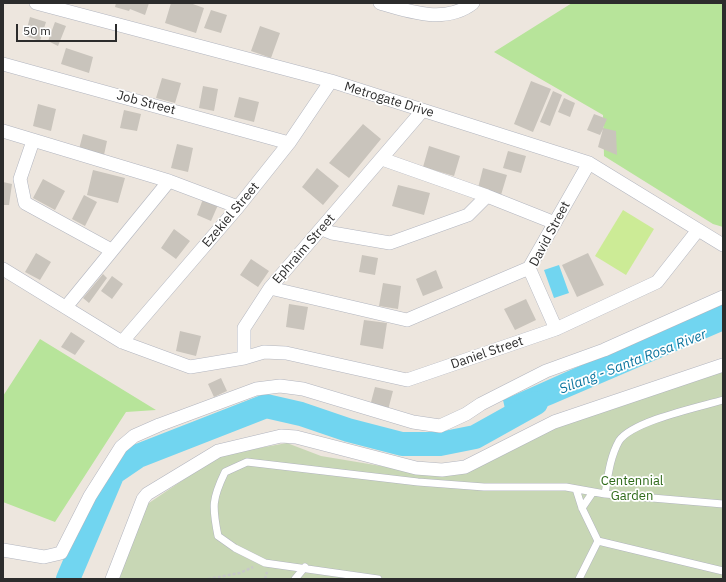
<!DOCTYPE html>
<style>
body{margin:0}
#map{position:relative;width:726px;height:582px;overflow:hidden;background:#ede6de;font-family:"IBM Plex Sans",sans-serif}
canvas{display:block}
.frame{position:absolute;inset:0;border:4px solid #2c2c2c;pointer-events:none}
.scale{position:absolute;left:16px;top:24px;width:101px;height:18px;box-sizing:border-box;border:2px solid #2c2c2c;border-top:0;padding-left:5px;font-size:12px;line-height:14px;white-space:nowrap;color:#2c2c2c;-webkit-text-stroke:3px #fff;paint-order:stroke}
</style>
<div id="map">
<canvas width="726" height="582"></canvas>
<div class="frame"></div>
<div class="scale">50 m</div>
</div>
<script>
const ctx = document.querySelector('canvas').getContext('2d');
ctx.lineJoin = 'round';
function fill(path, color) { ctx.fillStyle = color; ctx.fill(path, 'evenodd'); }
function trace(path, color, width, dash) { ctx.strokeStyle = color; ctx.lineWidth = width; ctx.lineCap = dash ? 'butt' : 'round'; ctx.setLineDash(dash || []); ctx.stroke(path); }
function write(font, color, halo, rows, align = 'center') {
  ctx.font = font + ' "IBM Plex Sans",sans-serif'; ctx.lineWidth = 3.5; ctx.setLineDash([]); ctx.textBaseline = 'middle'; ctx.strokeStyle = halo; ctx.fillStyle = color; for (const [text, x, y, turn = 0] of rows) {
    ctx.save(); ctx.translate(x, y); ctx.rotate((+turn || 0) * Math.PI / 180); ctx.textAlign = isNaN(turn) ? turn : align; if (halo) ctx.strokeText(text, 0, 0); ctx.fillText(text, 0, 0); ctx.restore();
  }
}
fill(new Path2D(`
 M572 3H723V227L713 224 604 156 603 115 494 52Z
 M40 339 156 410 126 412 55 522 3 502V396Z`), '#b7e49a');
fill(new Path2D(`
 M723 368V579H117L146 505 220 455 287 443 321 456 417 472 466 470 554 418Z`), '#c8d7b5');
fill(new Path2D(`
 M623 210 654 229 626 275 595 256Z`), '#cceb96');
fill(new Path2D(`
 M559 265 569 293 554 298 544 270Z
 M723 302V331L553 404 508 422 503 400Z`), '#71d5f0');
trace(new Path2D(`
 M68 579 113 473 138 456 266 406 301 414 348 430 402 444H440L475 437 536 403`), '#71d5f0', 24);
fill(new Path2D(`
 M116 3H149L145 15 130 9 129 11 115 7Z
 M171 3H190L204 8 196 33 165 23Z
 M211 10 227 15 221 33 204 28Z
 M30 17 46 22 40 41 25 36Z
 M55 22 66 26 58 46 48 41Z
 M260 26 280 33 271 58 251 51Z
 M66 48 93 57 89 73 61 64Z
 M162 78 181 83 175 103 156 98Z
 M531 81 551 89 533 132 514 124Z
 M203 86 218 89 214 111 199 108Z
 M553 91 562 95 550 126 540 122Z
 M239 97 259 102 254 122 234 117Z
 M564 98 575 103 570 117 558 112Z
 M38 104 56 109 51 131 33 126Z
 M124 110 141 114 137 131 120 128Z
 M594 114 607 119 603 128 616 131 617 155 598 147 603 129 600 135 587 130Z
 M363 124 381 139 349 178 329 163Z
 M83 134 107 141 104 155 79 149Z
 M177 144 193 148 188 172 171 168Z
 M429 146 460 156 454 176 423 167Z
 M508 151 526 156 521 173 503 168Z
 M317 168 339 186 323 205 302 187Z
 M483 168 507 175 501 195 478 188Z
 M93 170 125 178 118 203 87 195Z
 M43 179 65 191 55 210 33 198Z
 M3 182 12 184 9 205H3Z
 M398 185 430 193 424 215 392 206Z
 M84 195 97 202 85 226 72 219Z
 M203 199 218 205 211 221 197 215Z
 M174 229 190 241 176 259 161 248Z
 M36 253 51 262 40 280 25 272Z
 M588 253 604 285 577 297 562 265Z
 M362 255 378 258 375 275 359 272Z
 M251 259 269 271 258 287 240 275Z
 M436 270 443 288 423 296 416 279Z
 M103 274 107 278 89 303 83 298Z
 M112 276 123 284 112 299 101 291Z
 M383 283 401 286 398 309 379 306Z
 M526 299 536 320 515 330 504 309Z
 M289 304 308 307 304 330 286 327Z
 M364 320 387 323 383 349 360 345Z
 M180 331 201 336 196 356 176 351Z
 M71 332 85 341 75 355 61 347Z
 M221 378 227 391 214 397 208 384Z
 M375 387 393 391 388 410 370 406Z`), '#c9c4bc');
const lane = new Path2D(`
 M576 489 582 508 598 541 723 571
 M605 494C608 476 610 457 619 441 632 421 699 407 723 400
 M582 508 593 492
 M295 579 305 567
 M378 579 265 563 235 548 218 536C212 506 212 499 225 472L247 462 418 482 484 487H566L605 494 723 504
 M579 579 598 541`);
const street = new Path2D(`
 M36 3 331 81 589 163 723 245
 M380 3C410 12 446 24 473 3
 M3 64 289 143
 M3 131 169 181 238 207
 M33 141 20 179 25 203 111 250
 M382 159 487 196 555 223
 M322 229 332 233 390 243 468 215 487 196
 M3 269 122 342 190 367 244 358V328L270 288 423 110
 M270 288 407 320 529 268
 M66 307 169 181
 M556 329 529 268 589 163
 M122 342 238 207 289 143 331 81
 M244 358 264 352 286 353 407 380 556 329 657 282 698 230
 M3 550 44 557 61 553 90 496 121 447 134 436 159 425 256 389 280 386 303 389 413 422 440 426 466 414 481 404 546 371 604 350 723 297
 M112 579 143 499 147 494 218 451 281 436 296 437 416 468 442 470 465 467 554 422 723 365`);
trace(lane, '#b2b5bf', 8);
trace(street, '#b2b5bf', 14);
trace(new Path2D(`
 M208 579 240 573 253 567
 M265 579 267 572`), '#c8c8c8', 2.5, [3, 2]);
trace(lane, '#fff', 7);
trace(street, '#fff', 13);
write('13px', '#2c2c2c', '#fff', [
 ["Metrogate Drive",389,100,17],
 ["Job Street",146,103,15],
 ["Ezekiel Street",231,215,-50],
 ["David Street",550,234,-62],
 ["Ephraim Street",304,249,-49],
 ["Daniel Street",487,353,-19]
]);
write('13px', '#2f6a1a', '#fff', [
 ["Centennial",632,481],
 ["Garden",632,496]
]);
write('italic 14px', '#0c759f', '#fff', [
 ["Silang - Santa Rosa River",633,362,-21]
]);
</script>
